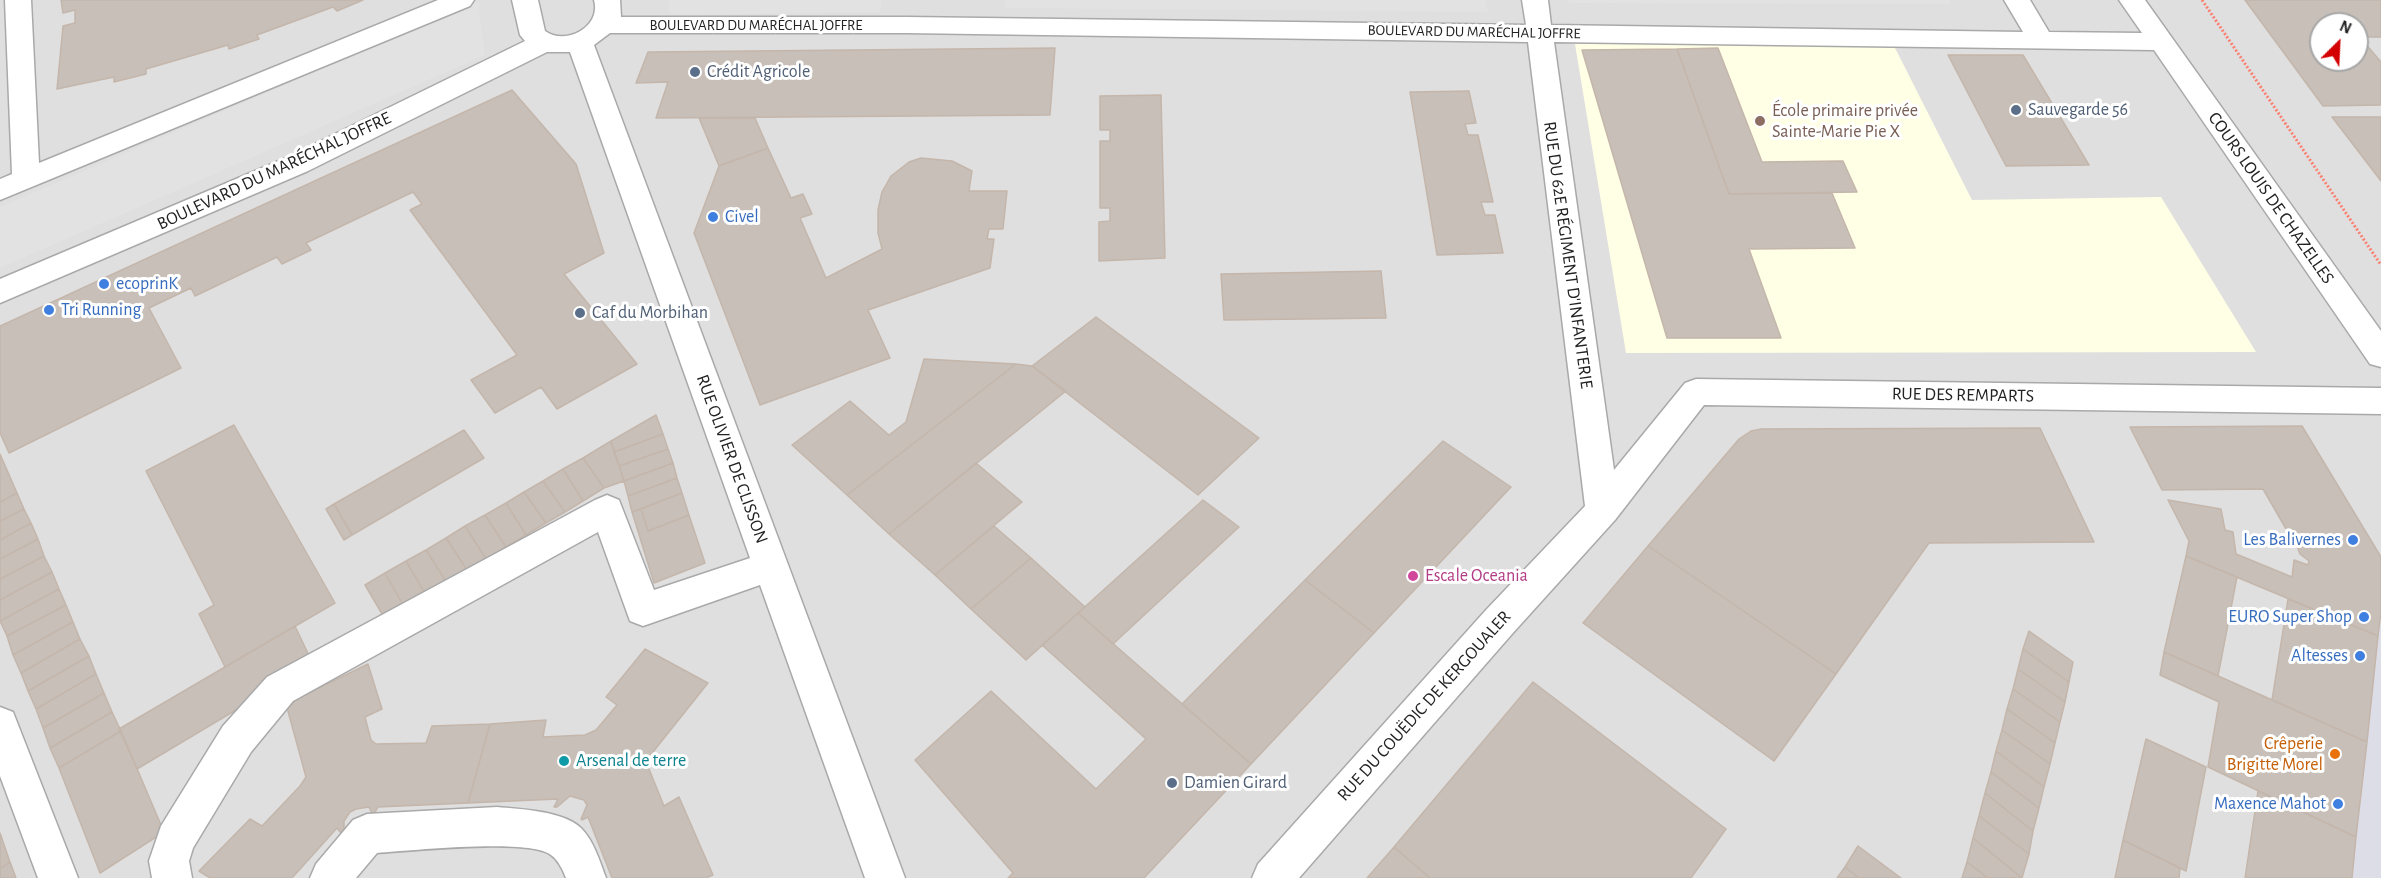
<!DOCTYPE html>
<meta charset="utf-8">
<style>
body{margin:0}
#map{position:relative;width:2381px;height:878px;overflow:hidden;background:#f2efe9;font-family:"Alegreya Sans",sans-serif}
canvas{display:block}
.north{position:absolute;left:2309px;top:12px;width:60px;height:60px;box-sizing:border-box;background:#fff;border:2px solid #a7a7a7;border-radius:50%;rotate:24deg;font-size:16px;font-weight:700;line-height:24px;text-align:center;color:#222}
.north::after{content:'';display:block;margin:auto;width:21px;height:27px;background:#d40000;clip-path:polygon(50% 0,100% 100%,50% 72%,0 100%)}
</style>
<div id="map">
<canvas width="2381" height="878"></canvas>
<div class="north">N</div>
</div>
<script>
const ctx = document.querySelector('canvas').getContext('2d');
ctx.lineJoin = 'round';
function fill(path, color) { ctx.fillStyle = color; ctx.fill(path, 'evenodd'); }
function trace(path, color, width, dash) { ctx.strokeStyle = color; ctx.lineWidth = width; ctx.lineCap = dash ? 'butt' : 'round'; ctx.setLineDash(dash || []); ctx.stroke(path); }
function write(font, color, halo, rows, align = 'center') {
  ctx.font = font + ' "Alegreya Sans",sans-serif'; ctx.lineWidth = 6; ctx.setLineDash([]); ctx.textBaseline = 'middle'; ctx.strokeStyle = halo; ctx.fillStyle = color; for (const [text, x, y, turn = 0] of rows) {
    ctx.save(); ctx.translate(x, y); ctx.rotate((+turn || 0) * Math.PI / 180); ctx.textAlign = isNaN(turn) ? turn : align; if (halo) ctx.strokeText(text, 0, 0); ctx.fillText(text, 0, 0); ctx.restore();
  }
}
fill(new Path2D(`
 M0 0H2381V878H0ZM2321 24H2357V60H2321Z`), '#e0dfdf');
fill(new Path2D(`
 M1891 40 1972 200 2161 197 2256 352 1626 353 1575 44Z`), '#ffffe5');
fill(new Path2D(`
 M668 0H882L879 12 670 15Z
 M1006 0H1485L1488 12 1004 8Z
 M1568 0H1949L1950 4 1569 3Z
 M478 2 485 55 0 268V207Z`), '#e2e2e2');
fill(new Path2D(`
 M2381 612V878H2352L2367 742Z`), '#dddde8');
const building = new Path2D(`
 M61 0H363L337 11 333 7 257 35 259 39 229 49 228 45 146 69V74L114 82V77L57 89 63 26 75 23V10L63 13Z
 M2245 0H2381V37H2357V24H2321V60H2357V42H2364L2381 62V105L2323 106Z
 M1055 48 1050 115 656 118 668 82 636 83 648 52Z
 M1718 48 1762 162 1843 161 1857 192 1729 194 1677 49Z
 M1677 49 1729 194 1832 193 1855 248 1749 249 1781 338H1667L1582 50Z
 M1948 55H2023L2089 165 2006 166Z
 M512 90 576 164 604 253 564 274 637 364 557 409 541 387 495 413 471 380 517 355 410 210 422 204 413 192 306 243 311 250 282 264 277 257 195 296 191 288 149 308 181 368 9 453 0 433V326Z
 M1469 91 1476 123 1465 124 1468 135H1478L1493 202H1481L1485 215H1495L1503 253 1437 255 1410 92Z
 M1161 95 1165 258 1099 261V222L1110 221V208H1100V141H1110V130H1100V96Z
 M2332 117H2381V181Z
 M699 118H755L768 148 719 166Z
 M768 148 791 198 803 194 812 214 800 218 826 278 882 249 878 233V210L882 192 891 176 909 162 921 158 952 161 972 171 969 191H1007L1003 229H989L987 239H994L990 268 868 310 890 358 760 405 694 233 719 166Z
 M1381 271 1386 318 1224 320 1221 274Z
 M1096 317 1259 438 1198 495 1032 366Z
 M924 359 1016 364 847 495 792 445 850 401 889 435 906 422Z
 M1016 364 1032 366 1066 391 889 534 847 495Z
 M656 415 663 434 614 452 611 441Z
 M234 425 335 603 225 667 199 614 214 605 146 471Z
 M2302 426 2381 557V612L2378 636 2186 556 2189 541 2168 500 2221 509 2225 530 2233 532 2236 554 2292 577 2294 560 2308 565 2309 561 2300 554 2297 546 2302 539 2301 534H2289L2263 489 2162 490 2130 427Z
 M2040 428 2094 542 1929 543 1836 674 1648 546 1739 439 1751 431 1761 429Z
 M464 430 484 458 352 535 334 504Z
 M663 434 668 449 619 466 614 452Z
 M611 441 624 481 604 488 583 458Z
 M1443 441 1511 487 1374 633 1305 580Z
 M668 449 673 463 624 481 619 466Z
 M0 454 17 493 0 502Z
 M583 458 604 488 583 501 563 469Z
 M673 463 677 478 628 496 624 481Z
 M976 463 1022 502 935 575 889 534Z
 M563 469 583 501 565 512 543 481Z
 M677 478 682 493 632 512 628 496Z
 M543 481 565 512 546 523 524 492Z
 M524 492 546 523 526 535 506 503Z
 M17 493 24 509 0 521V502Z
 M682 493 689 515 648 531 641 509Z
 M1203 500 1239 527 1113 644 1078 613Z
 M506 503 526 535 506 547 485 515Z
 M334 504 352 535 344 540 326 509Z
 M24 509 31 523 0 540V521Z
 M641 509 648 531 689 515 705 563 654 583 632 512Z
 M485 515 506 547 486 559 465 526Z
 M31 523 38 539 0 559V540Z
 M465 526 486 559 467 570 446 538Z
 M994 526 1031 558 971 609 935 575Z
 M446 538 467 570 447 583 426 550Z
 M38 539 44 556 0 579V559Z
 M1648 546 1836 674 1774 761 1583 623Z
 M426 550 447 583 426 595 406 561Z
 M44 556 52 572 0 600V579Z
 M2186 556 2237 577 2218 676 2164 652Z
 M1031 558 1085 607 1026 660 971 609Z
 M406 561 426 595 405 608 385 573Z
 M52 572 59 589 0 621V600Z
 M385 573 405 608 385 619 365 585Z
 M1305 580 1374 633 1251 764 1182 704Z
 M59 589 66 605 7 636 0 621Z
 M2288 599 2378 636 2367 742 2272 700Z
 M66 605 73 622 13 655 7 636Z
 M1078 613 1251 764 1144 878H1008L1013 873 915 760 991 691 1096 789 1146 739 1042 645Z
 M73 622 80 639 21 673 13 655Z
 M295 626 313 664 137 769 119 729Z
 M2029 631 2073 662 2069 682 2023 649Z
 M80 639 89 656 28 691 21 673Z
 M645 649 708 683 649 757 647 764 664 806 679 797 713 875 706 878H612L588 817 582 820 581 819 587 805 584 800 570 796 557 807H554L558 799 468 803 490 724 546 720 543 737 585 735 596 730 617 705 606 697Z
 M2023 649 2069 682 2065 702 2018 669Z
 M2164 652 2367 742 2356 837 2208 767 2219 702 2160 675Z
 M89 656 96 674 36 709 28 691Z
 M368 664 382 709 365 717 371 740 376 744 426 743 432 726 490 724 468 803 378 807 373 816 369 807 356 809 350 812 344 821V831L341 833 337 828 292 878H210L199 871 250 819 262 826 300 786 306 777 286 704Z
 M2018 669 2065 702 2060 722 2013 689Z
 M96 674 104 693 43 728 36 709Z
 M1533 682 1726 829 1691 878H1430L1394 847Z
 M2013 689 2060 722 2055 743 2007 709Z
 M104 693 112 712 50 748 43 728Z
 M2007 709 2055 743 2050 764 2002 730Z
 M112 712 121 731 59 768 50 748Z
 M2002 730 2050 764 2044 787 1996 751Z
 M121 731 164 832 100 873 59 768Z
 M2146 739 2206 767 2186 871 2123 840Z
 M1996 751 2044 787 2039 808 1991 772Z
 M1991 772 2039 808 2033 831 1985 793Z
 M2258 791 2356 837 2352 878H2245Z
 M1985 793 2033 831 2029 854 1979 816Z
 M1979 816 2029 854 2022 878 1973 838Z
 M0 833 10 862 0 869Z
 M1973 838 2022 878H1988L1967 862Z
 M2123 840 2180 868 2179 878H2115Z
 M1858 846 1901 878H1859L1845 867Z
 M1394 847 1430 878H1367Z
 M10 862 16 878H0V869Z
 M1967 862 1988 878H1962Z
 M1845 867 1859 878H1837Z`);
fill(building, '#c7bfb8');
trace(building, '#c4b6ab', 1.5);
const minor = new Path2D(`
 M5 0H31L39 163 438 0H474L470 6 0 200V179L12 174Z
 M512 0H538L545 31C565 46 602 27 594 0H620L621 17H906L1526 25 1522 0H1548L1551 25 2023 32 2004 0H2030L2049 32 2142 33 2119 0H2145L2381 331V367L2370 364 2154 50 1554 42 1614 470 1685 383 1696 379 2381 388V414L1704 405 1615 520 1512 634 1299 878H1252L1258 864 1486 610 1585 506 1528 42 906 33H610L594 45 905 878H865L760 585 643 626 630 621 598 532 293 701 251 752 193 848 189 861 192 878H152L149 861 161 826 223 726 267 677 595 500 607 495 619 500 654 590 750 558 570 52H547L308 171 0 303V279L288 157 525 41 520 35Z
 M0 707 13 712 78 878H38L0 776Z
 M497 807C521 809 563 811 581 828 594 841 600 862 606 878H566C563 870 558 860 551 855 529 838 409 851 377 853L356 878H310L316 864 353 820 367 814Z`);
trace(minor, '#a9a9a9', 3);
trace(new Path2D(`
 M2202 0 2381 265`), '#fa8072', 3, [2, 2]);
fill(minor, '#fff');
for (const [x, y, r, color] of [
 [695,72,6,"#5c6f8a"],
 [2016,110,6,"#5c6f8a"],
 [1760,121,6,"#8d6e63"],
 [713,217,6,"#3f7fe0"],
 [104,284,6,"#3f7fe0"],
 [49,310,6,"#3f7fe0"],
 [580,313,6,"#5c6f8a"],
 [2353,540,6,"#3f7fe0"],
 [1413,576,6,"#d1479c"],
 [2364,617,6,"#3f7fe0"],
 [2360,656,6,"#3f7fe0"],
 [2335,754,6,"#e8710a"],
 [564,761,6,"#0f9aa8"],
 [1172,783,6,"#5c6f8a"],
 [2338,804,6,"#3f7fe0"]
]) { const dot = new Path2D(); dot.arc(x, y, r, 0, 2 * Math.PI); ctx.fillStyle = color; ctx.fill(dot); trace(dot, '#fff', 2); }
write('15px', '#222', '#fff', [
 ["BOULEVARD DU MARÉCHAL JOFFRE",756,25],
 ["BOULEVARD DU MARÉCHAL JOFFRE",1474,32,1]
]);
write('18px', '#4e5e75', '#fff', [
 ["Crédit Agricole",707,72],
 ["Sauvegarde 56",2028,110],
 ["Caf du Morbihan",592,313],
 ["Damien Girard",1184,783]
], 'left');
write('18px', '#785e54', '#fff', [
 ["École primaire privée",1772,111],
 ["Sainte-Marie Pie X",1772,132]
], 'left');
write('18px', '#222', '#fff', [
 ["BOULEVARD DU MARÉCHAL JOFFRE",274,171,-25],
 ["COURS LOUIS DE CHAZELLES",2271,198,55],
 ["RUE DU 62E RÉGIMENT D'INFANTERIE",1568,255,82],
 ["RUE DES REMPARTS",1963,395,1],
 ["RUE OLIVIER DE CLISSON",732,459,70],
 ["RUE DU COUËDIC DE KERGOUALER",1424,706,-48]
]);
write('18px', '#366cbe', '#fff', [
 ["Civel",725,217,"left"],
 ["ecoprinK",116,284,"left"],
 ["Tri Running",61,310,"left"],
 ["Les Balivernes",2341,540],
 ["EURO Super Shop",2352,617],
 ["Altesses",2348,656],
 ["Maxence Mahot",2326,804]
], 'right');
write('18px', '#b23c85', '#fff', [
 ["Escale Oceania",1425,576]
], 'left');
write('18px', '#c56008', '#fff', [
 ["Crêperie",2323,744],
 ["Brigitte Morel",2323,765]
], 'right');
write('18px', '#0d838f', '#fff', [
 ["Arsenal de terre",576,761]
], 'left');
</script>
